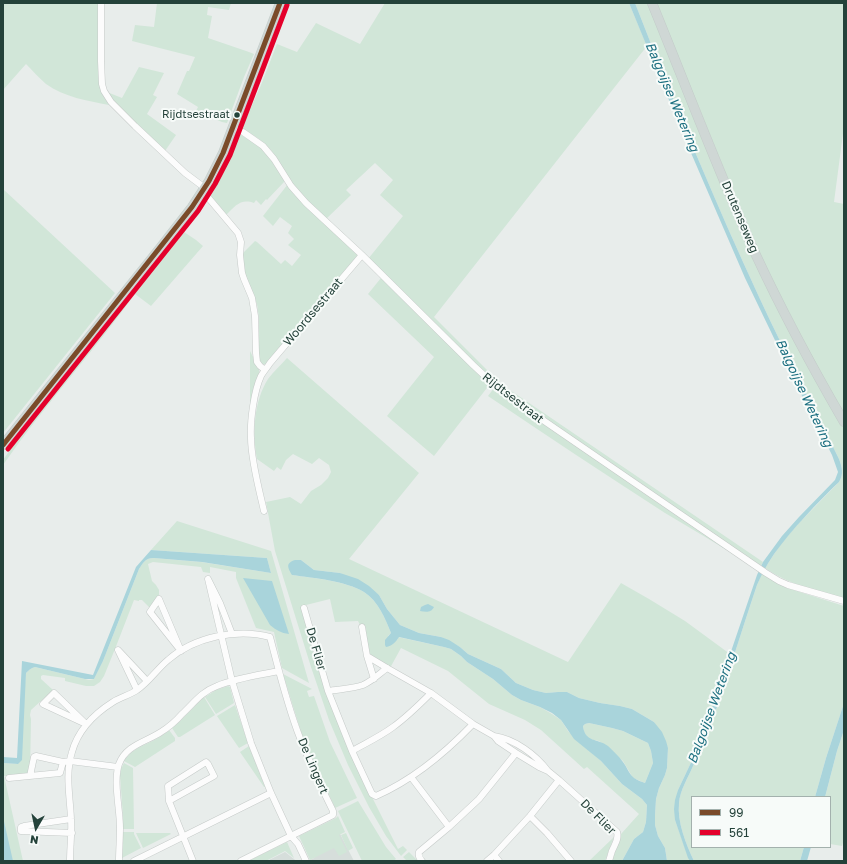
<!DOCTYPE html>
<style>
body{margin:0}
#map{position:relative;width:847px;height:864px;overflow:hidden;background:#e8edeb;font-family:"Golos Text",sans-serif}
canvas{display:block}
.frame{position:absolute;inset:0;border:4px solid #24423a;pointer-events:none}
.legend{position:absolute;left:691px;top:796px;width:140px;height:52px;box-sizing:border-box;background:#f7fbf9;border:1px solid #a3b1ad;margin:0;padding:5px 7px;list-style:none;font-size:12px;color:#24423a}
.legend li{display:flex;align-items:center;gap:8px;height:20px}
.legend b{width:20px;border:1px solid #a3b1ad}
.north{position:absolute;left:16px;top:808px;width:40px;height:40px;-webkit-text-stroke:3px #f7fbf9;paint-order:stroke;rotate:189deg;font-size:11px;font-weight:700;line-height:16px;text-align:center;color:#24423a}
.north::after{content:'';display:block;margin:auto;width:14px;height:18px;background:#24423a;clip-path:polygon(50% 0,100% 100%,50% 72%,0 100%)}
</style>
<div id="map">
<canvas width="847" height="864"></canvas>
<div class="frame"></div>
<ul class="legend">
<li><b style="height:5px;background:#7a4b2a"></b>99</li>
<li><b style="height:5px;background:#e4002b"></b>561</li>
</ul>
<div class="north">N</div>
</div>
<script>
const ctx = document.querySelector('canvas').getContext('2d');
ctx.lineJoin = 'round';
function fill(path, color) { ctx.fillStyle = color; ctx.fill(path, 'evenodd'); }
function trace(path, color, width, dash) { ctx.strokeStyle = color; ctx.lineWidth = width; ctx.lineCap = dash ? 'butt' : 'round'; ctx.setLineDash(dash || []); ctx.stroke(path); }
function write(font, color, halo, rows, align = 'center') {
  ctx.font = font + ' "Golos Text",sans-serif'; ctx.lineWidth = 4; ctx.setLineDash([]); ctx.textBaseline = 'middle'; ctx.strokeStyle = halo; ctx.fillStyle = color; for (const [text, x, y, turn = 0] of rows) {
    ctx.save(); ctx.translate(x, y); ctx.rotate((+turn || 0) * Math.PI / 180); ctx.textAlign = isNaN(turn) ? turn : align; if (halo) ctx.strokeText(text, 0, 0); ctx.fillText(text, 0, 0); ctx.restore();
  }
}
fill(new Path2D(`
 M336 826 354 861H311L310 860 314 858Z
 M285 852 294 859 296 861H267Z`), '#d6dedb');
fill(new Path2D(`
 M3 3H86V4L99 3 100 88 104 97 109 105C88 101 64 97 46 84 39 78 33 71 26 64L3 90Z
 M157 3H231L229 10 208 7 207 15 212 16 208 38 249 52 254 54 244 77 227 123 222 122 196 111 198 107 177 94 187 71H189L195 57 132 41 135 25 154 27Z
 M385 3H629L647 46 434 317 490 373 507 388 763 562 761 566 494 383 368 259 403 216 380 195 393 180 375 163 346 190 351 195 326 219 306 200 293 184 271 150 259 139 243 129 244 123 261 85 277 44 297 52 316 23 360 44Z
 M635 3H649L712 159 822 392 844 429V600C816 592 789 584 765 568L782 542 800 522 839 482C844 474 842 467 839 459 813 406 785 353 760 299 715 202 674 103 635 3Z
 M656 3H844V126L834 202 844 204V415L824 380 780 295 760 254 742 213Z
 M139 67 164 73 153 95 157 97 147 114 176 135 165 151 116 105 107 92 122 98Z
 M239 134 255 143 264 149 284 179V182L267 200 266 199 261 205 256 200 254 203C241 198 235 206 226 215L208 195 225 169Z
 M288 184 359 256 266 365 261 363 259 360V318L257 304 244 275 243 253 255 241 257 242 281 264 285 260 292 266 301 255 288 245 294 239 288 233 292 226 280 217 273 226 263 216Z
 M3 189 115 293 3 433Z
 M184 232 196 240 203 246 151 306 135 294C93 352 44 406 3 465V460L20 436 141 284Z
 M381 278 490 384 434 456 387 416 434 357 368 294Z
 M250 351 259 369V373L252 402 250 404Z
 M287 358 419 473 349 559 568 662 621 583 649 599 685 621 730 654 706 725 696 752 678 790 675 820 690 861H667L665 848 658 836 655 825V815L656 799 659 788 665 775 667 768 668 748 654 722 632 709 620 706 600 703 579 698 567 692H558L546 693 533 690 516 683 501 669 468 654 460 647 441 637 419 633 400 625 387 609 379 595 340 573 314 570 301 560 292 575C313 578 346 581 364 592 378 601 385 618 391 633L388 636 397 640 398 637 444 647 451 649 461 656 467 662 493 679 512 695 521 700 540 707 552 714 561 720 568 731 601 761 622 784 642 799 647 805 646 822 643 832 634 839 622 861H612L621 834 639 814 587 767 584 769 541 730 525 720 489 704 448 671 401 648 390 668 369 654 365 625H360L358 621 335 622 330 599 302 606 313 652 325 690 357 767 398 849 403 846 407 850 401 856 386 836 369 807 348 765 329 720 311 667 275 551 266 502 290 497 301 504 311 491 321 485 328 478 331 472 329 465 319 458 312 464 293 454 286 460 281 470 277 467 274 471 257 459C252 433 254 401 268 379 273 372 281 365 287 358Z
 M494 388 733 554C711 540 688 527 665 513 606 475 547 436 488 396Z
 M177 521 271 551 309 683 282 668 274 632 256 628 236 578V572L210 567V573L203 572 201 567 153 562 148 564 152 581 156 585 159 590V595L150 608 142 600H139V601L134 600 115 649 104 676 100 682 94 686H86L65 681V678L43 675 41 676V679L53 690 31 710 30 715 31 719 30 774 4 776 23 861H12L3 822V763L17 764 26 673C29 670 31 668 35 667L85 679 89 680 94 679 103 661 139 569C144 562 145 558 154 558L201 562 271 573 267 558 151 550Z
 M762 573 786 587 800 592 844 606V703L826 758 815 797H692V847H804L800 861H694C686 844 677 822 679 803 680 790 688 778 693 766 699 753 705 740 710 727 727 680 741 632 757 585Z
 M283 674 312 689 307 691 309 697 314 696 330 742 357 798 335 808 302 735Z
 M228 686 230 687 234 703 216 714 205 697 216 690Z
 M204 697 215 715 180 737H178L172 728 178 723Z
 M235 705 248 743 239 748 217 716Z
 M589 723 612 728 623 731 648 743 651 751 653 763 645 783 633 778 623 761 599 741 593 740 587 737 584 732 583 726 585 724Z
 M169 730 175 738V741L135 767 124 761C134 747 142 747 156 739 160 737 165 733 169 730Z
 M844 730V839L842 846 830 844V797H825L837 751Z
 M249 746 265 787H264L240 752Z
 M124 763 133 768 134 829H123V817L120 775 121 769Z
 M358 801 386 847 396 859 393 861H362L338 811Z
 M338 816 345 832 339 835 347 852 339 856 334 848 310 860 299 836 336 818Z
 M123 832H134V834L141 848 122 858Z
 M136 833H170L171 834 143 848Z
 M346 833 353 848 348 851 341 835Z
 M614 837 605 861H589Z
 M287 842 294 858 285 851 266 861H248Z
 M409 852 418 861H407L403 857Z`), '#d1e6d8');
fill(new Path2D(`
 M629 3H635C674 103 715 202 760 299 785 353 813 406 839 459 842 467 844 474 839 482 830 490 822 499 813 508 791 532 770 554 757 585 741 632 727 680 710 727 705 740 699 753 693 766 688 778 680 790 679 803 677 822 686 844 694 861H690L688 858 675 820 674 809 675 800 678 790 696 752 706 725 757 575 763 562 782 536 799 517 835 480 838 472 832 455 798 388 745 278 685 139Z
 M151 550 267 558 271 573 202 562 154 558C145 558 144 562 139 569L103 661 94 679H85L35 667C31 668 29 670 26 673L22 760 18 764 3 763V757L17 758 22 661 93 675 136 567Z
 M295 560H301L314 570 340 573 358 579 369 586 379 595 387 609 400 625 419 633 441 637 449 640 460 647 468 654 501 669 516 683 533 690 546 693 558 692H567L579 698 600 703 620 706 632 709 654 722 662 732 666 741 668 748 667 768 665 775 659 788 656 799 655 815V825L658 836 665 848 667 861H622L634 839 643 832 646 822 647 805 642 799 622 784 601 761 574 739 561 720 552 713 540 707 521 700 512 695 493 679 467 662 461 656 451 649 444 647 399 637C396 642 392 646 386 647L385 645V640L391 633C385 618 378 601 364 592 346 581 314 578 292 575 288 568 285 563 295 560ZM589 723 612 728 623 731 648 743 651 751 653 763 645 783C642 782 637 780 634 778 629 774 627 767 623 762 619 756 613 751 608 746 598 738 585 743 583 726L585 724Z
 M243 578 272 581 289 634C281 633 276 630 270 625Z
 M428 604 434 607C431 613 426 612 420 611L421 607 425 605Z
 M844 703V730L837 751 825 797H815L826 758Z
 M3 817 13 861H3Z
 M804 847H811L807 861H800Z`), '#a9d4db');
const minor = new Path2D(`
 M101 3V61L102 84 104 91 111 102 135 126 185 173 201 185 206 195 238 233 241 242 240 255 242 273 244 279 252 298 255 316 256 353 257 362 260 366 265 370
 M233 128 243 132 263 146 274 159 291 186 306 203 362 255 473 365 502 392 766 573 779 581 788 585 844 601
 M264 511C259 489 251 460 251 438 250 421 254 391 261 376 263 372 267 368 270 363L362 255
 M159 599 181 651 150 612Z
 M304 608 328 691 352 751 372 794 376 796C413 780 445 753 473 724
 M362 627 367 656 387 668 431 693 473 724 494 736 498 741 516 753 539 767 548 771C536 755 515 739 494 736
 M232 634 220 603 208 579 232 681 251 743 271 793 291 836 298 844 306 861
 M367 656 374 679
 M137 690 118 650 147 681
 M328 691C339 689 352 689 363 685 372 681 379 674 387 668
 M54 693 86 724 43 704Z
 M352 751C366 743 381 736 393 727 407 717 419 705 431 693
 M548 771 559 780 617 832C619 839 615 844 612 851 611 854 610 858 609 861
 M30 776 34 757 36 756 63 762 70 761 118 767
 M411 777 449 827
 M9 778 60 773 63 762
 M169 801 168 786 206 762 208 764 214 776 169 801 193 861
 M530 816 547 833 571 861
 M71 819 24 826 21 827V831L72 833
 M494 855 499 861
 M70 861C70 847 72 833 71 819 70 796 65 774 72 752 78 730 94 714 113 702 121 697 130 695 137 690 149 682 157 669 168 660 194 637 237 628 270 637 279 671 287 705 300 738 310 763 321 787 333 811V815L241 861
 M119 861C119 850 120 839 120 828 120 809 113 781 119 764 126 745 146 742 161 732 169 727 176 721 182 714 194 703 201 692 217 686 236 678 259 675 279 671
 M134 861 271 793
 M422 861C419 858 418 856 419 852L449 827 479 799 516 753
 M487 861 494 855 530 816 559 780`);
const primary = new Path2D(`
 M652 3C686 86 718 171 755 253 782 311 812 367 844 422
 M3 445 160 248 192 207 209 181 223 153 280 3`);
trace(minor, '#c5cac8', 7);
trace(primary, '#c3ccc9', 10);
trace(minor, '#fcfcfc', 6);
trace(primary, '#cfd7d5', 9);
trace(new Path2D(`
 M3 445 192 207 209 181 223 153 280 3`), '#7a4b2a', 5);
trace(new Path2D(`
 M8 449 198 211 215 184 230 155 287 5`), '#e4002b', 5);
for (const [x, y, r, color] of [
 [237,115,3.5,"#24423a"]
]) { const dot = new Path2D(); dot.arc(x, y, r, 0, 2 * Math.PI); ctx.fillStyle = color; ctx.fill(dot); trace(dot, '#f7fbf9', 1.5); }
write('11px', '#24423a', '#f7fbf9', [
 ["Rijdtsestraat",230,115]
], 'right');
write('12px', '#24423a', '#f7fbf9', [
 ["Drutenseweg",740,217,67],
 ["Woordsestraat",313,312,-50],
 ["Rijdtsestraat",513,398,38],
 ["De Flier",316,649,74],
 ["De Lingert",313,766,67],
 ["De Flier",598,817,45]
]);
write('italic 13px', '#1c6f80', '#f7fbf9', [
 ["Balgoijse Wetering",672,97,67],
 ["Balgoijse Wetering",804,393,65],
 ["Balgoijse Wetering",712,708,-70]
]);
</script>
